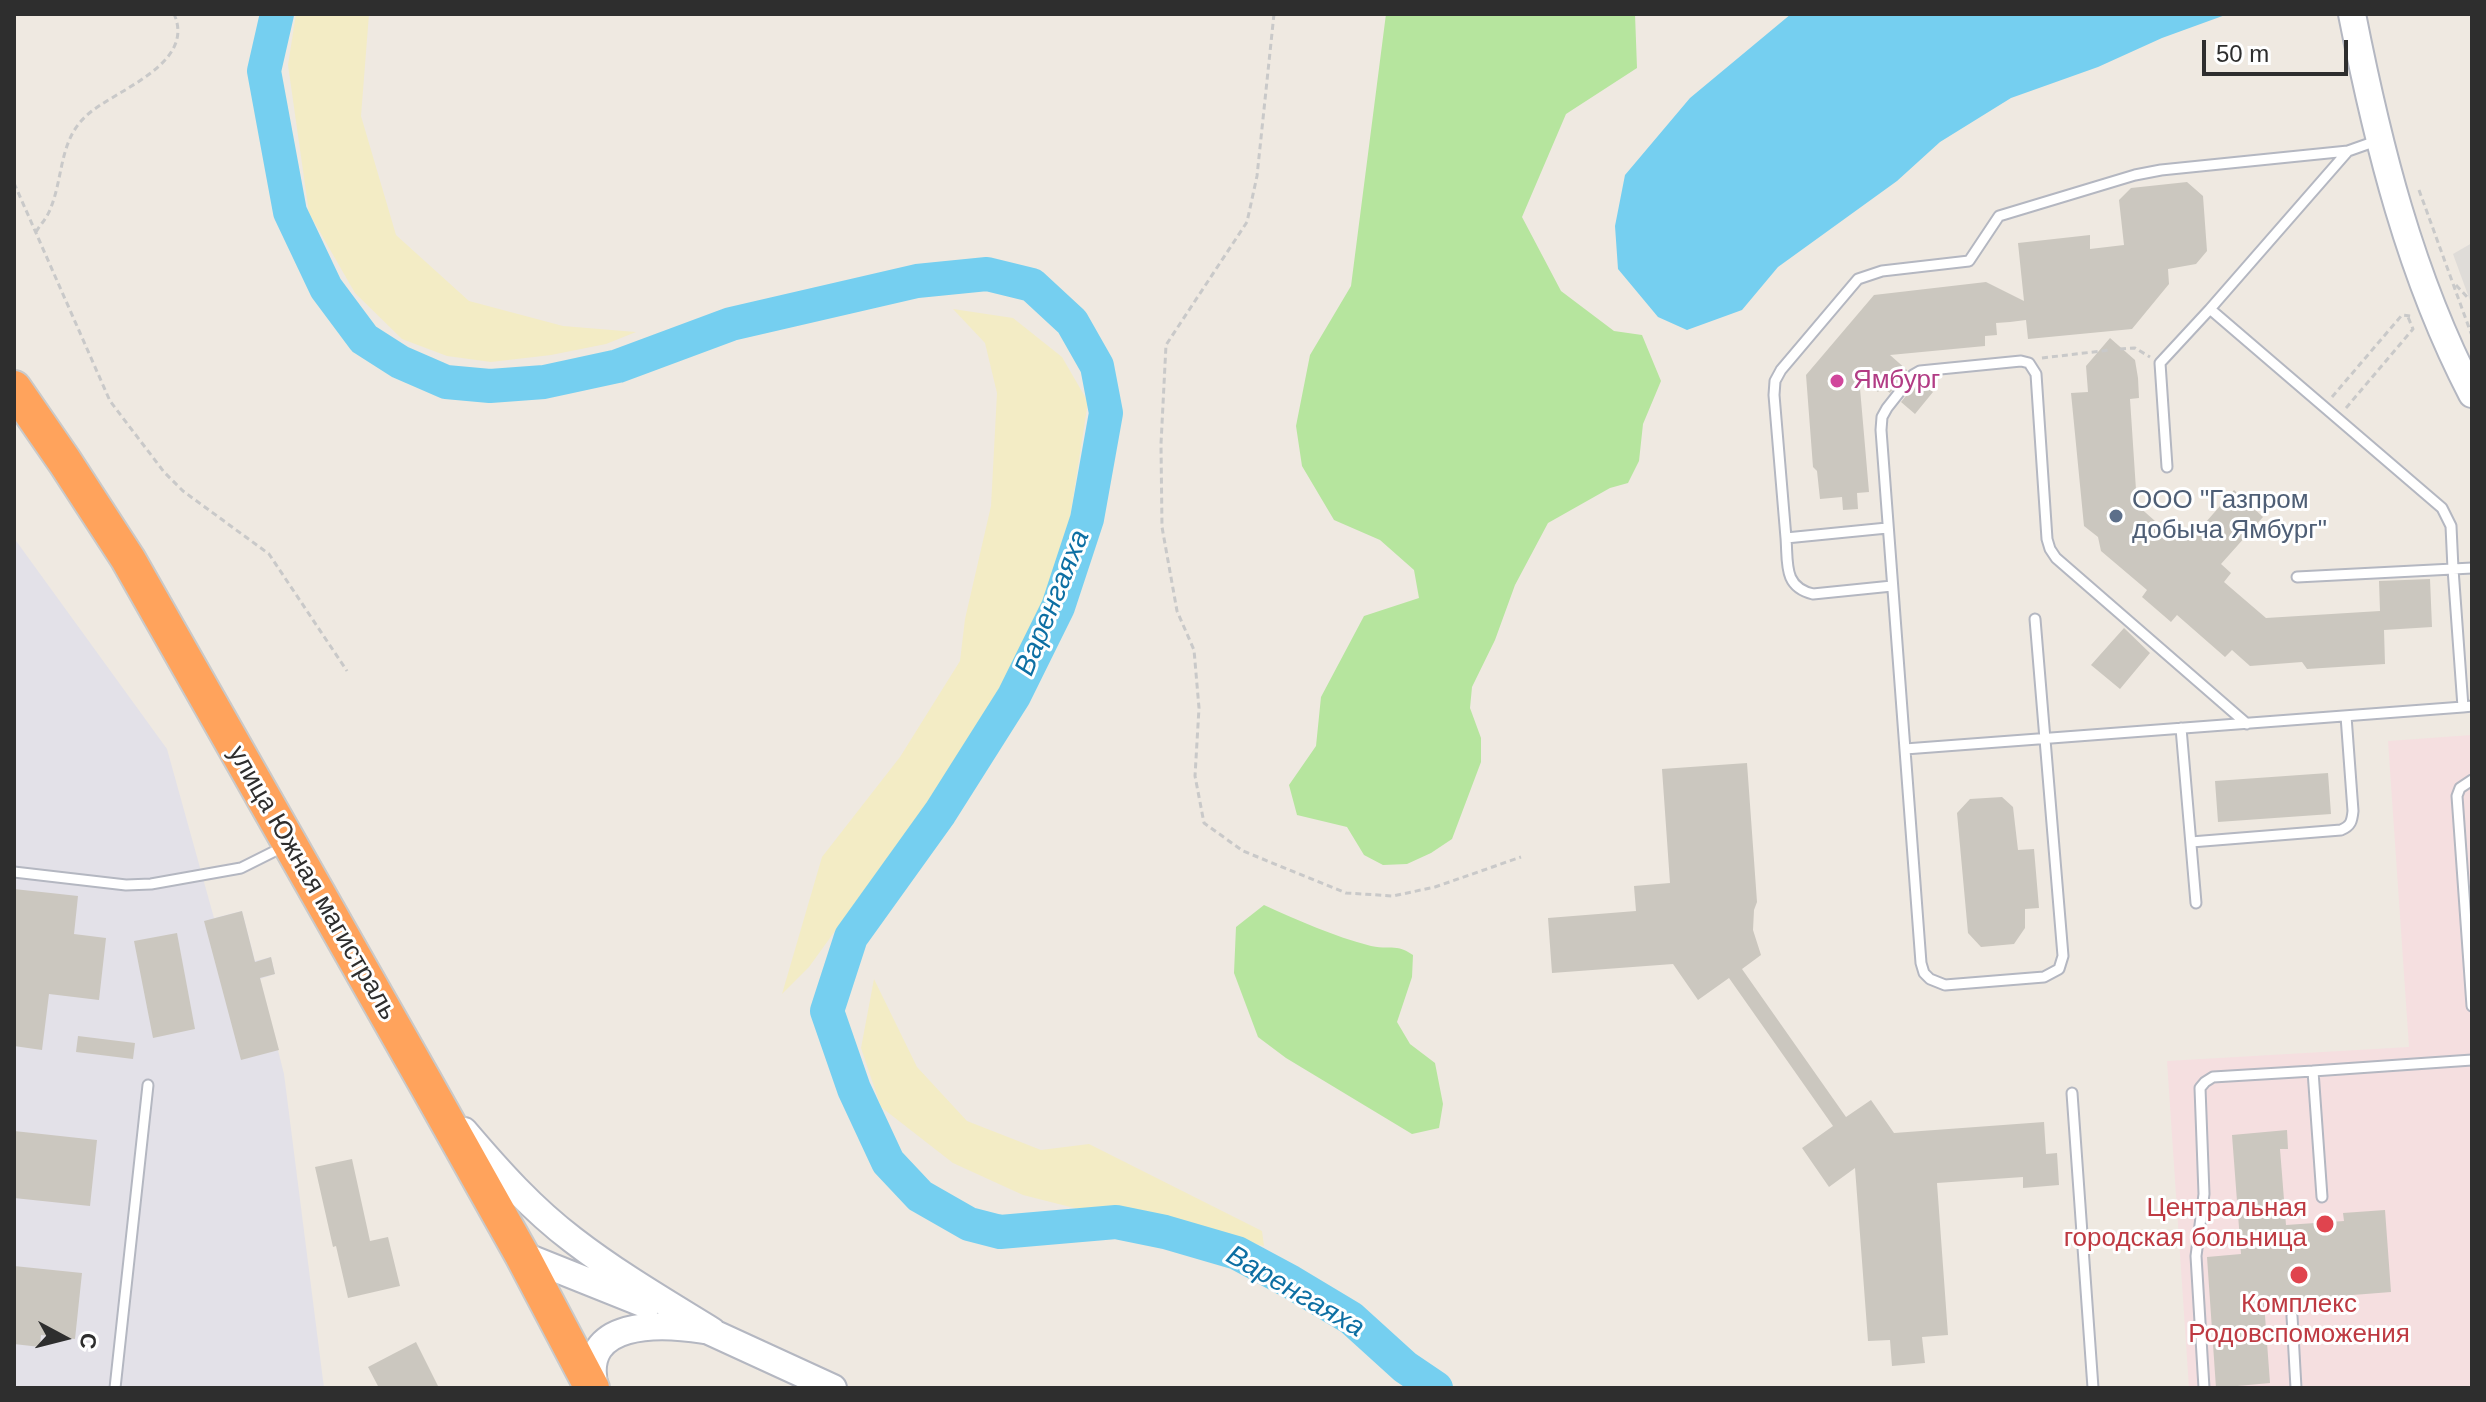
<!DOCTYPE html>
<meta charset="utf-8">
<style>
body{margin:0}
#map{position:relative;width:2486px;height:1402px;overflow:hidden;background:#efe9e1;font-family:Helvetica,sans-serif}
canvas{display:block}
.frame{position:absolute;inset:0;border:16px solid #2e2e2e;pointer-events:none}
.north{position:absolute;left:24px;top:1298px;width:80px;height:80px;-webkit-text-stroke:6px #fff;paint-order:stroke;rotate:97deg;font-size:22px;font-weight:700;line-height:32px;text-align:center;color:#2e2e2e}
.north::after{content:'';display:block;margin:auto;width:28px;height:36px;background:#2e2e2e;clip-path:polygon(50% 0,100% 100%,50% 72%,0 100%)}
.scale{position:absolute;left:2202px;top:40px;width:146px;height:36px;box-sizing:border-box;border:4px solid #2e2e2e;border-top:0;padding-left:10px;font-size:24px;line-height:28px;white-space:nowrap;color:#2e2e2e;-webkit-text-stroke:6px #fff;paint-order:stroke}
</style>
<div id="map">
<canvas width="2486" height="1402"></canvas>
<div class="frame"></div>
<div class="north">С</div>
<div class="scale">50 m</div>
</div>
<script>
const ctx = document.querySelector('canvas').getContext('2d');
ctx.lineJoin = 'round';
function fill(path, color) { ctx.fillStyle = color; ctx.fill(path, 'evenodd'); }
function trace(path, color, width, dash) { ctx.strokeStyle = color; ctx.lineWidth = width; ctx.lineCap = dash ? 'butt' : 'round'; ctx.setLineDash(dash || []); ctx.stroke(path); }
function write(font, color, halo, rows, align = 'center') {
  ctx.font = font + ' Helvetica,sans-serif'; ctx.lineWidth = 6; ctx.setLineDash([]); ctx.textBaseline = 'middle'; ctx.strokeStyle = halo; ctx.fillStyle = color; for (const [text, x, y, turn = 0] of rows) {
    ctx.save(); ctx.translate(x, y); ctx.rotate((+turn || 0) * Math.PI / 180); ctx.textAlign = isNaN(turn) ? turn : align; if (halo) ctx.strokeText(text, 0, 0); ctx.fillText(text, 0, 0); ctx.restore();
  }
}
fill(new Path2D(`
 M14 538 167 749 214 918 242 911 255 961 271 957 275 974 260 979 284 1074 324 1388H14Z`), '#e3e1e8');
fill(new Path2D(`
 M2472 735V1388H2189L2167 1061 2409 1047 2388 741Z`), '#f5dfe0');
fill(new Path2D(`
 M1386 14H1635L1637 68 1566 114 1522 217 1561 291 1614 331 1642 335 1661 381 1643 424 1639 461 1628 483 1610 488 1548 523 1515 585 1495 640 1472 687 1470 708 1481 738V762L1452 839 1431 853 1407 864 1383 865 1364 855 1347 827 1297 815 1289 785 1316 746 1321 697 1364 616 1419 598 1414 570 1380 540 1334 520 1302 466 1296 426 1310 355 1351 286Z
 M1264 905C1299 921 1333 936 1371 946 1389 950 1396 943 1413 955L1412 977 1397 1022 1410 1044 1435 1063 1443 1104 1439 1128 1412 1134 1286 1058 1258 1037 1234 973 1236 927Z`), '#b6e59e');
fill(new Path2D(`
 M296 14H369L361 116 396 235 469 301 563 326 636 332 606 344 551 355 491 362 447 356 402 339 355 293 309 213 288 65Z
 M953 309 1013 318 1062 357 1088 402 1065 550 1016 663 926 805 809 967 782 994 822 857 900 757 960 661 965 619 991 506 997 393 985 343Z
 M874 979 917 1067 967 1121 1041 1150 1089 1144 1262 1231 1264 1246 1122 1213 1106 1216 1023 1195 953 1163 881 1107 861 1048Z`), '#f3ecc5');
fill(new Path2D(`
 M2472 243V306L2453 254Z`), '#dfdcd8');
fill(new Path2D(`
 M1791 14H2228L2162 38 2098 67 2011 98 1940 142 1897 181 1778 267 1742 310 1687 330 1658 317 1618 269 1615 226 1625 175 1690 98Z`), '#75cff0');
trace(new Path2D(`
 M277 14 264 71 290 212 326 288 364 339 400 362 446 382 490 386 544 382 618 366 731 324 917 281 987 274 1032 285 1072 322 1097 366 1106 413 1087 519 1058 607 1014 696 940 813 851 937 827 1011 854 1089 888 1162 920 1196 969 1224 1000 1232 1116 1222 1165 1232 1237 1253 1291 1282 1351 1318 1405 1367 1436 1388`), '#75cff0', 34);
fill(new Path2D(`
 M2187 182 2203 196 2207 251 2196 264 2168 269 2169 284 2132 329 2028 339 2026 320 2010 322 1996 323 1997 335 1985 336V346L1890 355 1907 370 1890 393 1882 387 1878 392 1859 377 1869 492 1857 493 1858 509 1843 510 1842 497 1820 499 1817 471 1813 467 1806 375 1874 295 1986 282 2024 301 2018 243 2090 235V249L2124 245 2119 200 2131 188Z
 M2110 338 2135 360 2138 378 2139 398 2130 399 2137 505 2173 537 2180 528 2192 538 2234 490 2263 517 2221 564 2231 573 2224 582 2266 618 2380 611 2379 581 2430 579 2432 627 2384 630 2385 664 2307 669 2302 662 2250 666 2232 650 2225 657 2177 615 2171 622 2142 597 2147 590 2101 551 2098 537 2084 526 2071 393 2088 392 2086 366Z
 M1919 380 1933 392 1915 414 1901 402Z
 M2124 628 2150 653 2120 689 2091 665Z
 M1747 763 1757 902 1754 910 1753 930 1761 955 1742 969 1846 1117 1871 1100 1894 1133 2044 1122 2046 1154 2057 1153 2059 1185 2023 1188V1177L1937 1183 1948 1335 1922 1337 1925 1363 1892 1366 1890 1340 1868 1341 1855 1168 1829 1187 1802 1148 1833 1126 1729 978 1698 1000 1673 964 1552 973 1548 918 1636 911 1634 886 1670 883 1662 769Z
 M2328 773 2331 814 2218 822 2215 781Z
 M2002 797 2013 807 2018 850 2034 849 2039 908 2025 909V928L2014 944 1981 947 1968 933 1957 813 1970 799Z
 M14 889 78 896 74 934 106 938 99 1000 49 994 42 1050 14 1046Z
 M242 911 255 962 271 957 275 974 260 978 279 1050 241 1060 204 921Z
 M177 933 195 1029 153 1038 134 941Z
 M78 1036 135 1043 133 1059 76 1052Z
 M2287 1130 2288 1149H2280L2286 1225 2344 1221 2343 1213 2385 1210 2391 1292 2264 1302 2270 1383 2216 1388 2207 1257 2241 1254 2232 1135Z
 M14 1131 97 1140 90 1206 14 1198Z
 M352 1159 370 1241 388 1237 400 1286 348 1298 336 1246 333 1247 315 1167Z
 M14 1266 82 1273 75 1339 41 1335 40 1347 14 1344Z
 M416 1342 439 1388H379L368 1367Z`), '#cbc7bf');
const lane = new Path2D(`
 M2167 467 2160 363 2210 309
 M1887 528 1786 538 1774 395 1775 381 1781 370 1858 279 1882 271 1969 261 1999 216 2135 175 2161 170 2348 151 2379 140
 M1786 538C1788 563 1783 587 1813 594L1892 586
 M2472 568 2453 569 2463 707 2472 706
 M2297 577 2453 569 2451 526 2442 508 2210 309 2348 151
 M2035 619 2063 956 2059 969 2044 977 1945 985 1930 979 1924 973 1921 963 1881 430 1882 417 1887 408 1913 375 1920 371 2021 361 2029 363 2036 374 2047 539 2050 549 2056 558 2247 724
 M2181 728 2196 903
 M1905 749 2463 707
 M2472 780 2460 788 2457 796 2472 1006
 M2191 842 2341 830C2351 826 2352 821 2353 811L2346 716
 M14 872 126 885 151 884 241 868 283 847
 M2072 1093 2093 1388
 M2322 1197 2313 1071 2472 1060
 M2292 1316 2296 1388
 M115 1388 148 1085
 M2204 1388 2196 1256 2204 1194 2200 1088 2205 1082 2213 1077 2313 1071`);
const secondary = new Path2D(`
 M2352 14C2378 145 2410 275 2472 394
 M464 1131C498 1171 532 1209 573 1240 617 1274 665 1302 712 1331
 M522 1255 647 1305
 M698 1326 833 1388
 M595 1388C578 1319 661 1323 704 1330`);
const highway = new Path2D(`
 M14 388 65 462 128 559 425 1082 522 1255 592 1388`);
trace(lane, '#b4b7c1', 13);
trace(secondary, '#b4b7c1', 30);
trace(highway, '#c9c9c9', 38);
trace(new Path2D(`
 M1274 14 1257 176 1247 222 1166 345 1161 444 1162 527 1177 611 1194 650 1199 708 1195 776 1204 823 1243 851 1346 893 1393 896 1435 887 1521 857
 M14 183 110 401 164 472 183 491 269 554 347 671
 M2419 190 2472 336
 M36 232C40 225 46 219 49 212 64 179 58 142 86 116 112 91 197 65 174 14
 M2456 285 2469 299
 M2120 349 2135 348 2150 357
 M2042 358 2110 350
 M2332 397 2402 315 2411 316
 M2346 408 2413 329 2408 317`), '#c9c9c9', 3, [6, 4]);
trace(lane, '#fff', 9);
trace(secondary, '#fff', 26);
trace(highway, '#ffa35c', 34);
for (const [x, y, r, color] of [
 [1837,381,8,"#d1479c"],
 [2116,516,8,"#5c6f8a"],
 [2325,1224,10,"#e0444e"],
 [2299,1275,10,"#e0444e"]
]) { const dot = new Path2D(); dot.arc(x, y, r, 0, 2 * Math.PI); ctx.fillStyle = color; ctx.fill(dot); trace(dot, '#fff', 3); }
write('26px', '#b23c85', '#fff', [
 ["Ямбург",1853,381]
], 'left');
write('26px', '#4e5e75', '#fff', [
 ["ООО \"Газпром",2132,501],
 ["добыча Ямбург\"",2132,531]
], 'left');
write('26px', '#2e2e2e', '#fff', [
 ["улица Южная магистраль",312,883,60]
]);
write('26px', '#be3a42', '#fff', [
 ["Центральная",2307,1209],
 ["городская больница",2307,1239],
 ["Комплекс",2299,1305,"center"],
 ["Родовспоможения",2299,1335,"center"]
], 'right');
write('italic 28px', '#0d6fa3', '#fff', [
 ["Варенгаяха",1053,603,-68],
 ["Варенгаяха",1295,1292,30]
]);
</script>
